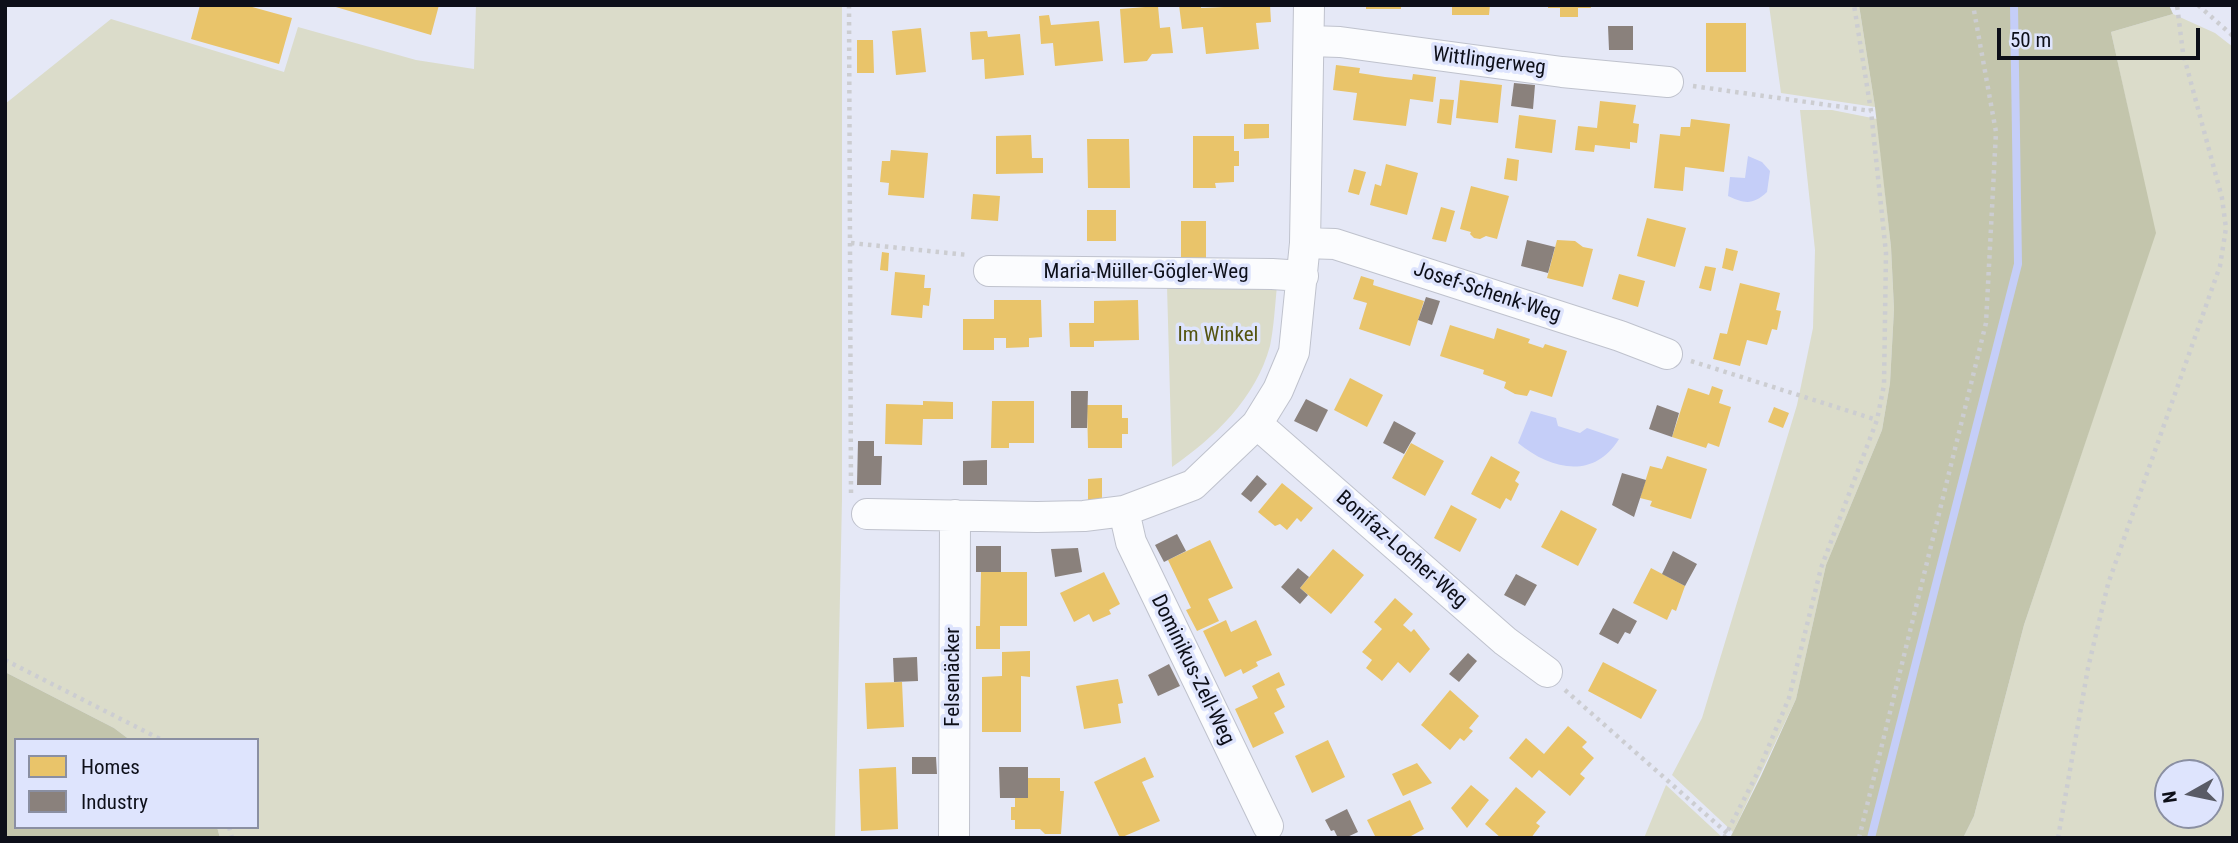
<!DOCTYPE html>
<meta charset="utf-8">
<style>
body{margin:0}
#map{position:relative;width:2238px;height:843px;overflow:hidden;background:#e5e8f6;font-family:"Roboto Condensed",sans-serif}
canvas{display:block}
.frame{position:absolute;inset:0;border:7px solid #0d0f19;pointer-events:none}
.legend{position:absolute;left:14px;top:738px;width:245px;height:91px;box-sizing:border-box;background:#dee4fd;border:2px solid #8a8fa2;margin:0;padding:9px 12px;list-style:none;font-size:21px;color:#0d0f19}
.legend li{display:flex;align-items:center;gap:14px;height:35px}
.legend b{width:35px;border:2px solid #8a8fa2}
.north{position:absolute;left:2154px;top:759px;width:70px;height:70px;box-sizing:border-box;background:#dee4fd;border:2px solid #8a8fa2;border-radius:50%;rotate:261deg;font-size:19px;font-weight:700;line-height:28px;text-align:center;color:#0d0f19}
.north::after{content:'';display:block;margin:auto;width:24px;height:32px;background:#595b66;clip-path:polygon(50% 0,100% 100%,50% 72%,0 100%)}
.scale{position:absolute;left:1997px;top:28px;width:203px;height:32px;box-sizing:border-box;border:4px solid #0d0f19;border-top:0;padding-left:9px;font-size:21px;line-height:24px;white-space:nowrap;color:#0d0f19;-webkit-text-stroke:5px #dee4fd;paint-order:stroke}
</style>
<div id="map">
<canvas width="2238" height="843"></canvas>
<div class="frame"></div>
<ul class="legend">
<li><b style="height:19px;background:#e9c46a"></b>Homes</li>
<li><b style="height:19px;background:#8a817c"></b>Industry</li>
</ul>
<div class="north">N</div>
<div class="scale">50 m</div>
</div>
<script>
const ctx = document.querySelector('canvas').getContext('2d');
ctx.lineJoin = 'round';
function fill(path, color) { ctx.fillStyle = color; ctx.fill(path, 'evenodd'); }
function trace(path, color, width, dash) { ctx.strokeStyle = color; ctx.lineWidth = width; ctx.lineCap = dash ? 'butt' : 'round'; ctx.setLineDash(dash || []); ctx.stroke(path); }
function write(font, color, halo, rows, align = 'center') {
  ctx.font = font + ' "Roboto Condensed",sans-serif'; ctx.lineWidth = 7; ctx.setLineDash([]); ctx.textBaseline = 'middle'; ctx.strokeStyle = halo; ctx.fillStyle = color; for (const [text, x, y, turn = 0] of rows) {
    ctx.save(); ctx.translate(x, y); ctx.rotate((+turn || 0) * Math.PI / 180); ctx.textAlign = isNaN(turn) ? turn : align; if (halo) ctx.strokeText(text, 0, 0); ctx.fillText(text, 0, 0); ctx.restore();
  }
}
fill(new Path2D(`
 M476 5H842V499L835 838H220L217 827H257V740H130L114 728 5 672V104L111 19 284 72 298 27 416 60 474 69Z
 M1769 5H1859L1875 107 1781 93Z
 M2173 14 2215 33 2233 47V838H1963L1974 816 2024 625 2155 233 2111 32ZM2168 773H2210V815H2168Z
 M1800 110H1832L1877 119 1891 247 1894 309 1890 383 1882 430 1826 565 1796 699 1733 832 1672 775 1702 718 1797 405 1813 328 1815 250Z
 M1167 286H1277C1275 305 1274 327 1270 346 1256 398 1214 438 1172 467Z
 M1666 785 1723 838H1644Z`), '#dbdcca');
fill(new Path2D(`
 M1859 5H2169L2173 14 2111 32 2156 233 2024 625 1974 816 1963 838H1730L1761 776 1796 699 1826 565 1882 430 1890 383 1894 309 1891 247 1875 107Z
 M5 672 114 728 130 740H16V827H217L220 838H5Z`), '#c3c5ac');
fill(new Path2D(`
 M1748 156 1762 162 1770 171 1767 192C1753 205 1745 204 1728 196L1730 177 1745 178Z
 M1531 411 1556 418 1558 426 1580 433 1587 428 1619 439C1594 480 1551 470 1518 443Z`), '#c5cef8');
fill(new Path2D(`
 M200 5H245L292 18 279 64 191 39Z
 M329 5H439L431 35Z
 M1179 5H1201V8L1270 5 1271 22 1256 23 1259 49 1206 54 1203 27 1182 29Z
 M1366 5H1401V9H1366Z
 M1452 5H1490L1489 15H1452Z
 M1548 5H1590L1591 8H1578V17H1560V8H1548Z
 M1158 6 1160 28 1170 27 1173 53 1152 54 1147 61 1124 63 1120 9Z
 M1049 15 1051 25 1099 21 1103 61 1055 66 1053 43 1041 44 1039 16Z
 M1706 23H1746V72H1706Z
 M921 28 926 72 896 75 892 31Z
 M987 31 988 37 1020 34 1024 75 985 79 984 59 972 60 970 32Z
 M857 40H873L874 73H857Z
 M1336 65 1360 68 1359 73 1385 77 1412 80 1413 74 1436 77 1433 102 1410 99 1406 126 1353 120 1357 93 1333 90Z
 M1460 80 1502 85 1498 123 1456 118Z
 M1440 99 1454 100 1451 125 1437 123Z
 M1600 101 1636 105 1633 123 1639 124 1637 143 1630 142V149L1595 145 1594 152 1575 150 1578 126 1597 128Z
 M1519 115 1556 120 1552 153 1515 148Z
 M1691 119 1730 124 1724 172 1685 167 1683 191 1654 188 1660 134 1680 136 1681 127H1690Z
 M1244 124H1269V138L1244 139Z
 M1031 135 1032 158H1043V173L996 174V136Z
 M1193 136H1234V151H1239V166H1234V182L1215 183 1216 188H1193Z
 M1087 139H1129L1130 188H1088Z
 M891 150 928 153 924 198 888 195 889 183 880 182 882 161H890Z
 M1507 158 1519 160 1517 181 1504 179Z
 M1386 164 1418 173 1407 215 1370 205 1375 184 1381 186Z
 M1354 169 1366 172 1359 195 1348 192Z
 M1471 186 1509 196 1497 239 1486 236 1480 239 1474 238 1470 234 1471 232 1460 229Z
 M973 194 1000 196 998 221 971 219Z
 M1441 207 1455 211 1446 242 1432 239Z
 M1087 210H1116V241H1087Z
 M1647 218 1686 228 1675 267 1637 256Z
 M1181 221H1206V260H1181Z
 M1557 240 1575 241 1583 247 1593 249 1583 287 1547 278Z
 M1726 248 1738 251 1733 271 1722 268Z
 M882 252 889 253 888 271 880 270Z
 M1705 266 1716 268 1711 291 1699 288Z
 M895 272 925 275 924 288H931L929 306 923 305 922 318 891 315Z
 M1619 274 1645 281 1638 307 1612 299Z
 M1361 276 1374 280 1373 285 1424 301 1410 346 1359 329 1367 303 1353 299Z
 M1740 283 1780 293 1776 310 1781 311 1777 330 1772 329 1767 345 1747 340 1740 366 1713 359 1720 333 1727 334Z
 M994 300H1041L1042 337 1029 338V347L1006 348V338H994V350H963V319H994Z
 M1138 300 1139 340 1094 341V347H1070L1069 323H1094V301Z
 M1450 325 1494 339 1497 328 1530 339 1528 343 1543 348 1545 344 1567 351 1552 397 1530 390 1527 396 1515 394 1504 388 1506 382 1483 374 1484 370 1440 356Z
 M1350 378 1383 395 1367 427 1334 410Z
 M1712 386 1723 390 1719 403 1731 407 1719 447 1708 443 1706 448 1672 437 1688 388 1709 395Z
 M923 401 953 402V419H923L922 445 885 444 886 404 923 405Z
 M992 401H1034V443H1009V448H991Z
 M1087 405H1122V418H1128V434H1122V448H1088Z
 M1774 407 1789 413 1783 428 1768 422Z
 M1411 443 1444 461 1425 496 1392 478Z
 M1491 456 1520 472 1515 481 1519 484 1511 501 1506 498 1500 509 1471 494Z
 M1667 456 1707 469 1691 519 1650 506 1652 501 1640 498 1650 466 1662 469Z
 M1102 478V504H1088V479Z
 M1282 483 1313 508 1301 522 1297 518 1287 530 1280 524 1275 526 1258 512Z
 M1451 505 1477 519 1460 552 1434 538Z
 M1561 510 1597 529 1578 566 1541 547Z
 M1210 540 1233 588 1208 599 1219 621 1197 631 1186 610 1191 608 1168 560Z
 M1333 549 1364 575 1331 614 1300 588Z
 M1651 568 1685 586 1676 611 1672 609 1667 620 1633 603Z
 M981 572H1027V626H1000V649H976V626H980Z
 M1104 572 1120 604 1109 610 1111 614 1093 622 1089 614 1074 622 1060 593Z
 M1395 598 1413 614 1403 625 1411 632 1414 629 1430 649 1410 673 1398 662 1382 681 1366 668 1372 660 1362 652 1382 629 1374 622Z
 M1226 620 1231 632 1256 620 1272 655 1256 662 1258 666 1243 674 1241 669 1225 677 1203 631Z
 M1030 651V677L1021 676V732H982V677L1002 676V652Z
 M1603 662 1657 690 1641 719 1588 691Z
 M1279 672 1285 685 1276 689 1285 707 1274 713 1284 733 1253 748 1235 709 1258 698 1252 686Z
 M1118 679 1123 703 1118 704 1121 723 1084 729 1076 686Z
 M902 682 904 727 867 729 865 683Z
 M1450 690 1479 716 1469 728 1473 731 1464 741 1460 738 1450 750 1421 725Z
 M1568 726 1587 742 1582 747 1594 758 1580 774 1585 778 1570 796 1539 770 1532 778 1509 758 1526 738 1544 754Z
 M1328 740 1345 777 1312 793 1295 756Z
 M1145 757 1154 777 1142 782 1160 821 1120 838 1094 782Z
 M1417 763 1432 783 1403 796 1392 774Z
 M896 767 898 829 861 831 859 769Z
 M1028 778H1060V791H1064L1061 834H1045L1040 829H1015V820H1011V807H1015V798H1028Z
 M1471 785 1489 800 1467 828 1451 808Z
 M1516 787 1546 812 1536 823 1540 826 1531 838H1501L1485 824Z
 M1410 800 1424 829 1411 836 1412 838H1376L1367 820Z`), '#e9c46a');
fill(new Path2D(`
 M1608 26H1633V50H1609Z
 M1514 83 1535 85 1533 109 1511 106Z
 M1527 240 1555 247 1548 273 1521 266Z
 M1426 297 1440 301 1432 325 1418 320Z
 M1071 391H1088L1087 428H1071Z
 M1306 399 1328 410 1317 432 1294 421Z
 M1657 405 1679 413 1672 437 1649 429Z
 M1394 421 1416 433 1404 454 1383 443Z
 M858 441H874V456H882L881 485H857Z
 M987 460V485H963V461Z
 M1622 473 1646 480 1634 517 1612 505Z
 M1257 475 1267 484 1251 502 1241 494Z
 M1177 534 1186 551 1164 562 1155 545Z
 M976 546H1001V572H976Z
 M1078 548 1082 572 1055 577 1051 549Z
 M1673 551 1697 564 1685 586 1662 574Z
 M1298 568 1309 577 1300 588 1308 595 1300 604 1281 587Z
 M1516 574 1537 585 1525 606 1504 595Z
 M1613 608 1637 621 1630 634 1625 632 1618 644 1599 634Z
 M1468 653 1477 661 1459 682 1449 674Z
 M917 657 918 681 894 682 893 658Z
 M1169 664 1180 686 1158 696 1148 675Z
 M912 757H936L937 774H912Z
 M999 767H1028V798H1000Z
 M1347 809 1358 832 1345 838H1338L1334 830 1331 831 1325 820Z`), '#8a817c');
trace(new Path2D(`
 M1871 838 2018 264 2014 5`), '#c5cef8', 8);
const street = new Path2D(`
 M1310 41 1340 42 1562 72 1668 82
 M1305 243 1335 244 1620 336 1667 354
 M989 271 1272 274 1303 276
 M1257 424 1505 641 1547 672
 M1124 511 1131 542 1268 826
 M867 514 1037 517 1084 516 1124 511 1193 485 1257 424 1278 390 1294 352 1305 243 1309 5
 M954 838 955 515`);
trace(street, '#bfc2cd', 32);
trace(new Path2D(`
 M849 5 851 493
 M2198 5 2233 36
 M1693 86 1871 111
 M851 243 968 255
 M1691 361 1877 420
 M5 660 162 740
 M1565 690 1727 833
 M229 827 232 838
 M1724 838 1757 774 1789 698 1821 568 1877 420 1884 385 1886 253 1871 111 1854 5
 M1859 838 1986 323 1996 132 1973 5
 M2058 838 2088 668 2108 584 2220 266 2226 228 2222 198 2183 53 2177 5`), '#cccdd1', 4.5, [3.5, 5]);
trace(street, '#fbfcfe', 30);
write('21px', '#0d0f19', '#dee4fd', [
 ["Wittlingerweg",1489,62,7],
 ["Maria-Müller-Gögler-Weg",1146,273],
 ["Josef-Schenk-Weg",1487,293,18],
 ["Bonifaz-Locher-Weg",1401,550,41],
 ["Dominikus-Zell-Weg",1192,670,64],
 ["Felsenäcker",954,677,-90]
]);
write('21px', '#545410', '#dee4fd', [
 ["Im Winkel",1218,336]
]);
</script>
